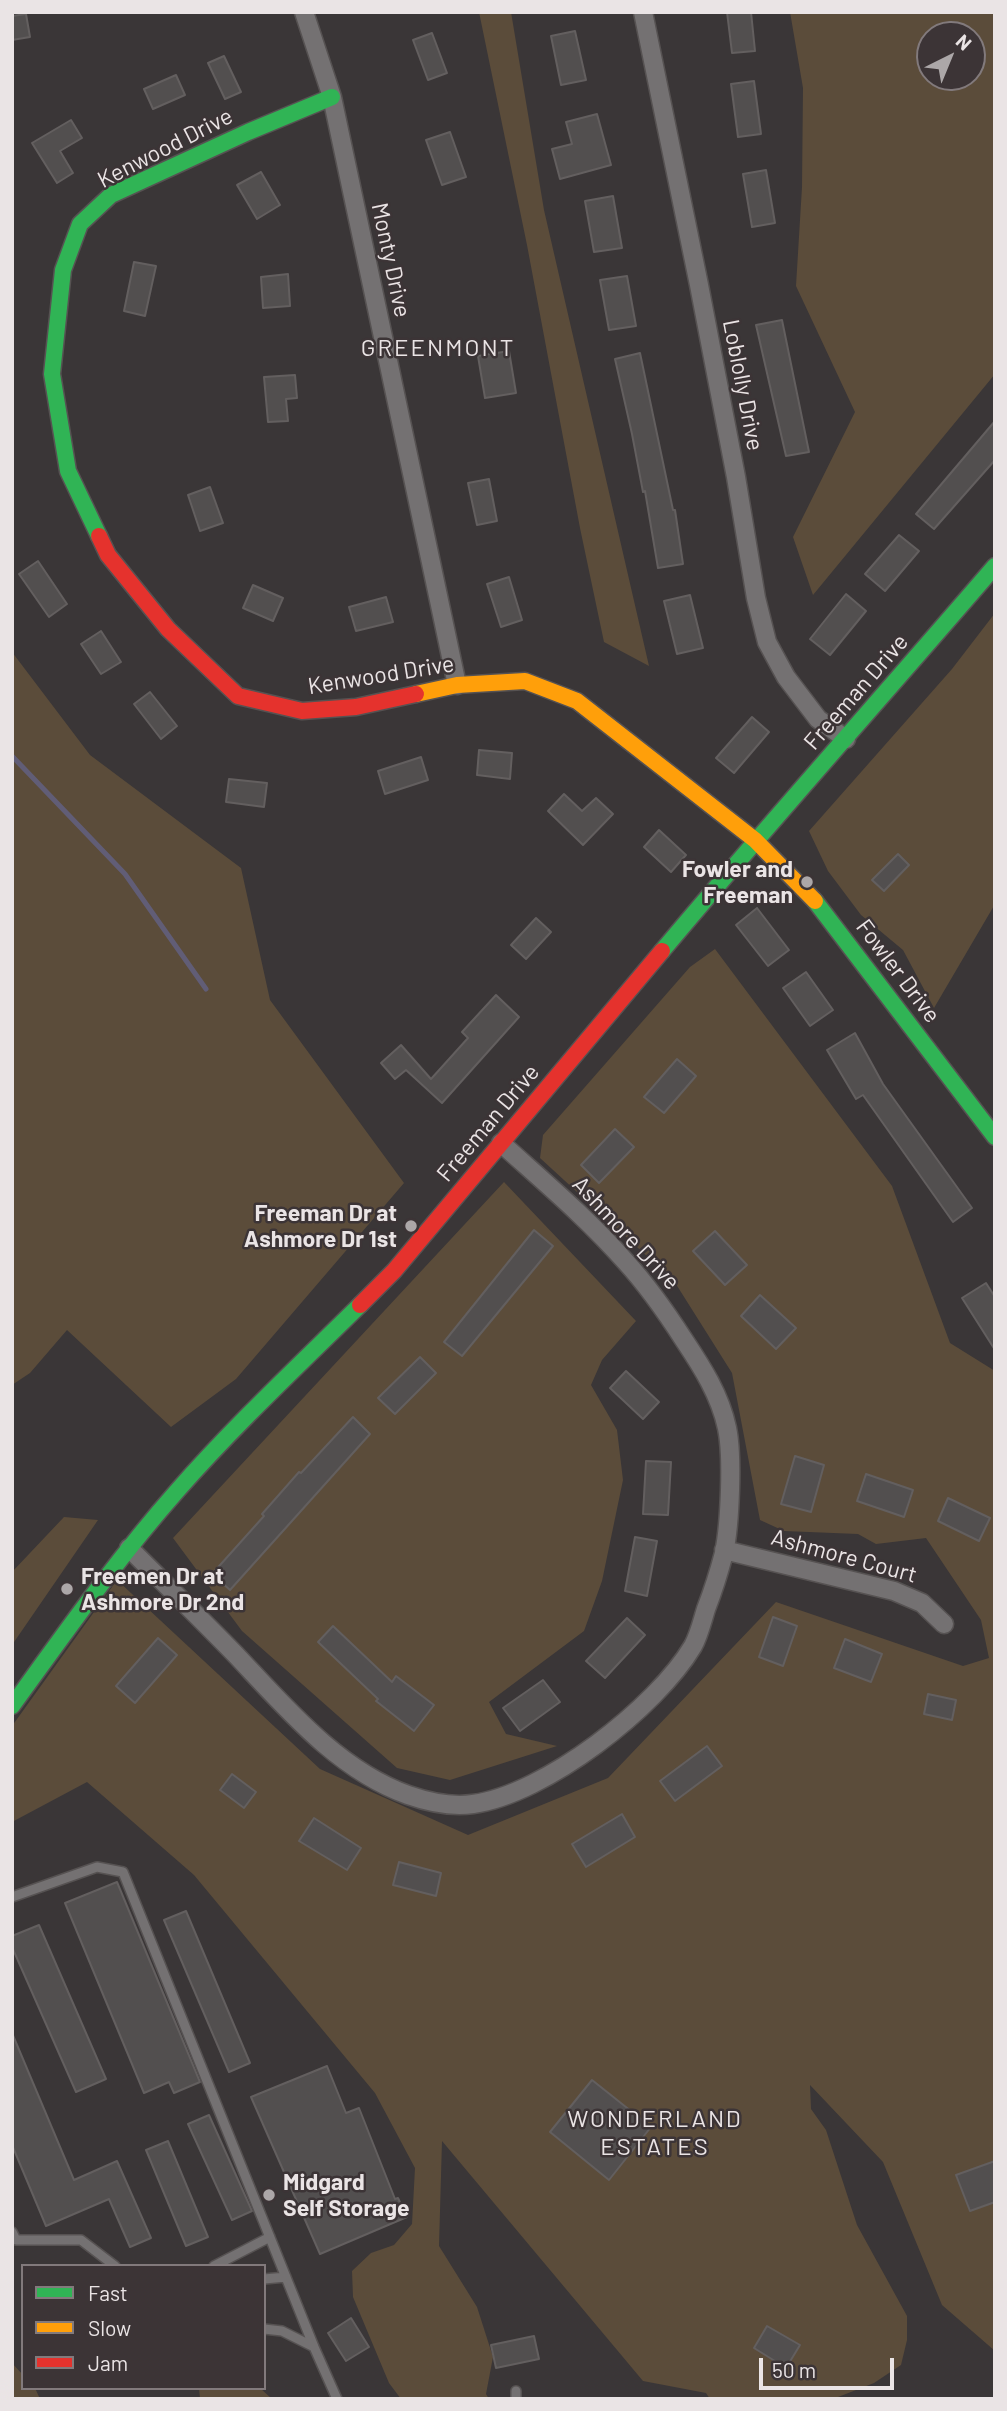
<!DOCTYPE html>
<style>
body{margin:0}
#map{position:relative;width:1007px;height:2411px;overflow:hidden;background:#3a3637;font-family:Barlow,sans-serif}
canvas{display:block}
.frame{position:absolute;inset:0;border:14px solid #eae4e5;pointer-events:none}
.legend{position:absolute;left:21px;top:2264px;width:245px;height:126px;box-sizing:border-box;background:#3c3436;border:2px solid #827a7c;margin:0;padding:9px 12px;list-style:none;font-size:21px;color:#eae4e5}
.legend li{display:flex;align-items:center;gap:14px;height:35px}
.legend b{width:35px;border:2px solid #827a7c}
.north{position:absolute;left:916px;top:21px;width:70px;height:70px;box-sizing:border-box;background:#3c3436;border:2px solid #827a7c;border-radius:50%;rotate:43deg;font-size:19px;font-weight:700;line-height:28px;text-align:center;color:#eae4e5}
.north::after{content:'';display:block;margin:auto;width:24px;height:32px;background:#aca7a8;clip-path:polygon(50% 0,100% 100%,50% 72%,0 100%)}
.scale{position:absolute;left:759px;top:2358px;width:135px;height:32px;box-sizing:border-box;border:4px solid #eae4e5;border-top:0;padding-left:9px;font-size:21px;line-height:24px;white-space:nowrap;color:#eae4e5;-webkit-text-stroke:5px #3c3436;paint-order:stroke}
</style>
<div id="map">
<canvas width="1007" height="2411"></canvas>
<div class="frame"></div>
<ul class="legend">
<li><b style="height:9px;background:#30b455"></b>Fast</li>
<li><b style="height:9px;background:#ff9f0a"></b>Slow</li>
<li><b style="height:9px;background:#e5322d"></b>Jam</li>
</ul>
<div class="north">N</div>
<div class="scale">50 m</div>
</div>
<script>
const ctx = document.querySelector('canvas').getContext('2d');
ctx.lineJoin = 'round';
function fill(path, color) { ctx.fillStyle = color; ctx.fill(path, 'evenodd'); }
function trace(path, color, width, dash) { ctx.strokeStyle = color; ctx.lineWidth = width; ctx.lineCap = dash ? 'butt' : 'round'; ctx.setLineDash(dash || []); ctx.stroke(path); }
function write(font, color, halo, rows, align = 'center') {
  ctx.font = font + ' Barlow,sans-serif'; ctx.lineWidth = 5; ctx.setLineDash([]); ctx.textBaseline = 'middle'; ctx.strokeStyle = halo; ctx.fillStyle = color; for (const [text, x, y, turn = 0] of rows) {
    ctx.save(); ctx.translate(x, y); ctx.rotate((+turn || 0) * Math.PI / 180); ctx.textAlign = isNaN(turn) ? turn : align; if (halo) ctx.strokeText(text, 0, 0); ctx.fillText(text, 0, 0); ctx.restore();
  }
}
fill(new Path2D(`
 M479 12H511L544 210 649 666 604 642 580 528 527 245Z
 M790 12H995V374L813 595 793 537 855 412 796 286 802 187 803 88ZM972 35V77H930V35Z
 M995 613V904L934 1008 903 950 861 915 828 871 809 831 952 669Z
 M12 652 90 755 241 868 270 1000 404 1183 236 1379 171 1427 67 1330 30 1373 12 1385Z
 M715 949 892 1186 950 1343 995 1371V2351L942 2305 883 2162 810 2085 811 2109 826 2130 857 2225 907 2316V2340L901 2365 874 2383 833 2399H710L706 2393 643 2381 442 2141 439 2246 477 2307 493 2357 486 2394 489 2399H401L389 2383 353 2297 352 2271 371 2253 394 2245 412 2224 415 2168 375 2093 194 1875 87 1782 12 1822V1726L117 1580 320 1769 468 1835 608 1778 776 1602 963 1666 989 1658 981 1620 926 1538 876 1544 858 1534 784 1531 760 1520 732 1373 674 1281 540 1158 543 1135 690 967Z
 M504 1182 636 1321 602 1360 591 1385 617 1430 623 1480 602 1581 584 1631 489 1702 506 1734 557 1746 450 1780 397 1768 242 1631 173 1538Z
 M64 1517 98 1520 12 1645V1572Z
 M12 2363 23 2375V2388H35L40 2399H12Z
 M199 2388H260L272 2399H200Z`), '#5b4c3a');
trace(new Path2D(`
 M12 756 125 874 206 989`), '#615d76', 5);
const building = new Path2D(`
 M727 12H751L755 51 732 53Z
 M26 14 30 37 12 40V16Z
 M575 31 586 80 561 85 551 36Z
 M432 33 447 73 428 80 413 40Z
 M224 56 241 92 225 99 208 63Z
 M176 75 185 95 153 109 144 89Z
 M754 81 761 134 738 137 731 84Z
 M597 114 611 165 560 179 552 149 572 144 566 122Z
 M71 120 82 138 60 151 73 173 57 183 32 143Z
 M450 132 466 177 442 185 426 140Z
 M766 170 775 223 752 227 743 174Z
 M261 172 280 205 257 219 237 185Z
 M613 196 622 248 594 252 585 201Z
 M134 262 156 266 145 316 124 311Z
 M288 274 290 306 263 308 261 277Z
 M627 276 636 326 609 330 600 280Z
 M782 320 809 452 786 456 756 325Z
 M509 351 516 393 485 398 478 356Z
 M640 353 673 510H675L683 564 658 568 645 491 643 492 632 434 615 359Z
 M295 375 297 398 286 399 288 421 268 422 264 377Z
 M995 421V460L934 529 916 514Z
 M489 479 497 521 477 525 468 483Z
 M210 487 223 523 200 531 188 495Z
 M899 535 919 551 885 591 865 574Z
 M38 561 67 604 49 617 19 574Z
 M509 577 522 620 501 627 487 584Z
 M253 585 283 598 273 621 243 608Z
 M846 594 866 611 830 655 810 639Z
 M690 595 703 648 677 654 664 601Z
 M386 597 393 622 356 631 349 607Z
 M101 631 121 662 101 674 81 644Z
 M150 692 177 726 161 739 134 704Z
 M752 717 769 732 734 773 716 758Z
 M479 750 512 753 510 779 477 775Z
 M421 757 428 780 385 794 378 771Z
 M229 779 267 783 264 807 226 802Z
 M564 794 582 811 596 798 613 814 583 845 548 811Z
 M659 830 686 855 671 872 644 847Z
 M898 854 909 865 884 891 872 880Z
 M757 908 789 950 768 966 736 925Z
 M536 918 551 932 526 959 511 945Z
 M806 972 833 1010 810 1026 783 988Z
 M496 995 519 1017 442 1103 406 1070 395 1079 381 1063 401 1045 431 1079 468 1038 462 1032Z
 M855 1033 883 1084 972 1208 953 1222 863 1095 856 1099 827 1050Z
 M677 1059 696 1076 664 1113 644 1097Z
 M615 1129 634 1147 599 1183 581 1165Z
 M534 1230 553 1246 462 1356 444 1342Z
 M715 1231 747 1265 725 1285 693 1251Z
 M986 1283 995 1297V1350L962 1298Z
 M760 1295 796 1328 776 1349 741 1316Z
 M420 1357 436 1373 395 1414 378 1398Z
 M626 1371 659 1402 643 1419 610 1388Z
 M353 1417 370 1434 230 1590 212 1574 264 1516 262 1514 299 1472 301 1473Z
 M795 1456 824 1465 811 1512 781 1504Z
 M646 1461 671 1462 668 1515 643 1514Z
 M866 1474 913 1490 904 1517 857 1501Z
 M948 1498 990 1518 979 1541 938 1521Z
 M635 1537 657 1541 647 1596 625 1591Z
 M773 1617 797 1626 783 1666 759 1657Z
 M627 1618 645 1635 605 1678 586 1661Z
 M333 1626 392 1682 396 1676 434 1705 414 1731 376 1701 378 1699 318 1642Z
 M158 1638 177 1655 135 1703 116 1686Z
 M845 1639 882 1654 871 1682 834 1668Z
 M543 1680 560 1702 520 1731 503 1708Z
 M928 1694 956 1700 952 1720 924 1714Z
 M707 1746 722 1766 675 1801 660 1781Z
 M232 1774 256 1792 244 1808 220 1790Z
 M622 1814 635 1837 586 1867 572 1844Z
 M314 1818 361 1848 347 1870 299 1841Z
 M399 1862 441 1873 436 1896 393 1885Z
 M117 1882 200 2082 174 2093 169 2082 144 2093 65 1903Z
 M186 1911 250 2063 229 2072 164 1920Z
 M39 1925 106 2079 76 2092 12 1947V1936Z
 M12 2033 74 2180 117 2161 151 2238 130 2247 109 2199 46 2226 12 2145Z
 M327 2066 346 2113 359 2108 395 2199 398 2198 407 2217 320 2254 251 2097Z
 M592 2080 651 2127 609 2180 550 2132Z
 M209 2115 252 2211 232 2220 188 2124Z
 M168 2141 208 2237 186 2246 146 2150Z
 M995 2161V2202L970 2211 956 2175Z
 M351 2318 369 2347 346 2361 328 2333Z
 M767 2326 800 2345 786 2368 754 2348Z
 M534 2336 539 2359 496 2368 491 2345Z`);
fill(building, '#524f4f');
trace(building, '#635f5f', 2);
const lane = new Path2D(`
 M12 1897 97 1867 123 1872 314 2347 337 2399
 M12 2232 16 2240H81L115 2266
 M214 2266 270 2237
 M264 2279 286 2277
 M264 2329 282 2331 314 2347
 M516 2391V2399`);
const street = new Path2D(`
 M304 12 332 97 457 685
 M643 12 699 285 736 477 756 598 767 642 786 677 818 719 846 739
 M129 1548C165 1584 201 1619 236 1655 286 1708 338 1770 408 1795 428 1802 452 1807 473 1804 545 1794 656 1708 693 1646 699 1635 702 1622 706 1609 713 1591 719 1572 724 1553 730 1524 733 1456 727 1428 720 1395 702 1367 684 1340 666 1312 647 1285 625 1261 587 1218 543 1181 501 1143
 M724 1550 894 1591 922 1603 944 1624`);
const fast = new Path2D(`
 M99 536 68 471 52 374 63 270 80 224 111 195 248 132 332 97
 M815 901 995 1137
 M662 951C771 821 884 695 995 566
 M12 1706C65 1633 117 1559 177 1491 234 1426 298 1366 360 1305`);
const slow = new Path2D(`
 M416 694 457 685 525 681 577 701 755 840 815 901`);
const jam = new Path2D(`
 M99 536 108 555 168 629 238 696 302 711 356 707 416 694
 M360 1305 394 1271 662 951`);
trace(lane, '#565252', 12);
trace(street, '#565252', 21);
trace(fast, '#565252', 19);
trace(slow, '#565252', 19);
trace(jam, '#565252', 19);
trace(lane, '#747172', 9);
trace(street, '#747172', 18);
trace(fast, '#30b455', 16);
trace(slow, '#ff9f0a', 16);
trace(jam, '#e5322d', 16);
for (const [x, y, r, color] of [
 [807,882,7,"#aca7a8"],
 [411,1226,7,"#aca7a8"],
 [67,1589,7,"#aca7a8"],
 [269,2195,7,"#aca7a8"]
]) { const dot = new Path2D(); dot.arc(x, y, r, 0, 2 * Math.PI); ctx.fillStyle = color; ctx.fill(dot); trace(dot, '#3c3436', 2.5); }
write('23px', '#eae4e5', '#3c3436', [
 ["Kenwood Drive",165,148,-27],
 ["Monty Drive",391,260,78],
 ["Loblolly Drive",743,385,79],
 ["Kenwood Drive",381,675,-9],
 ["Freeman Drive",856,692,-49],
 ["Fowler Drive",898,971,53],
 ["Freeman Drive",488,1123,-50],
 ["Ashmore Drive",626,1233,47],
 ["Ashmore Court",844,1556,15]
]);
write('bold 23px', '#eae4e5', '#3c3436', [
 ["Fowler and",793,869],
 ["Freeman",793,895],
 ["Freeman Dr at",397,1213],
 ["Ashmore Dr 1st",397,1239],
 ["Freemen Dr at",81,1576,"left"],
 ["Ashmore Dr 2nd",81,1602,"left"],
 ["Midgard",283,2182,"left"],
 ["Self Storage",283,2208,"left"]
], 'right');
ctx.letterSpacing = '2px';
write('24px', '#eae4e5', '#3c3436', [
 ["GREENMONT",438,348],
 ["WONDERLAND",655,2119],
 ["ESTATES",655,2147]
]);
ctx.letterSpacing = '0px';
</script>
